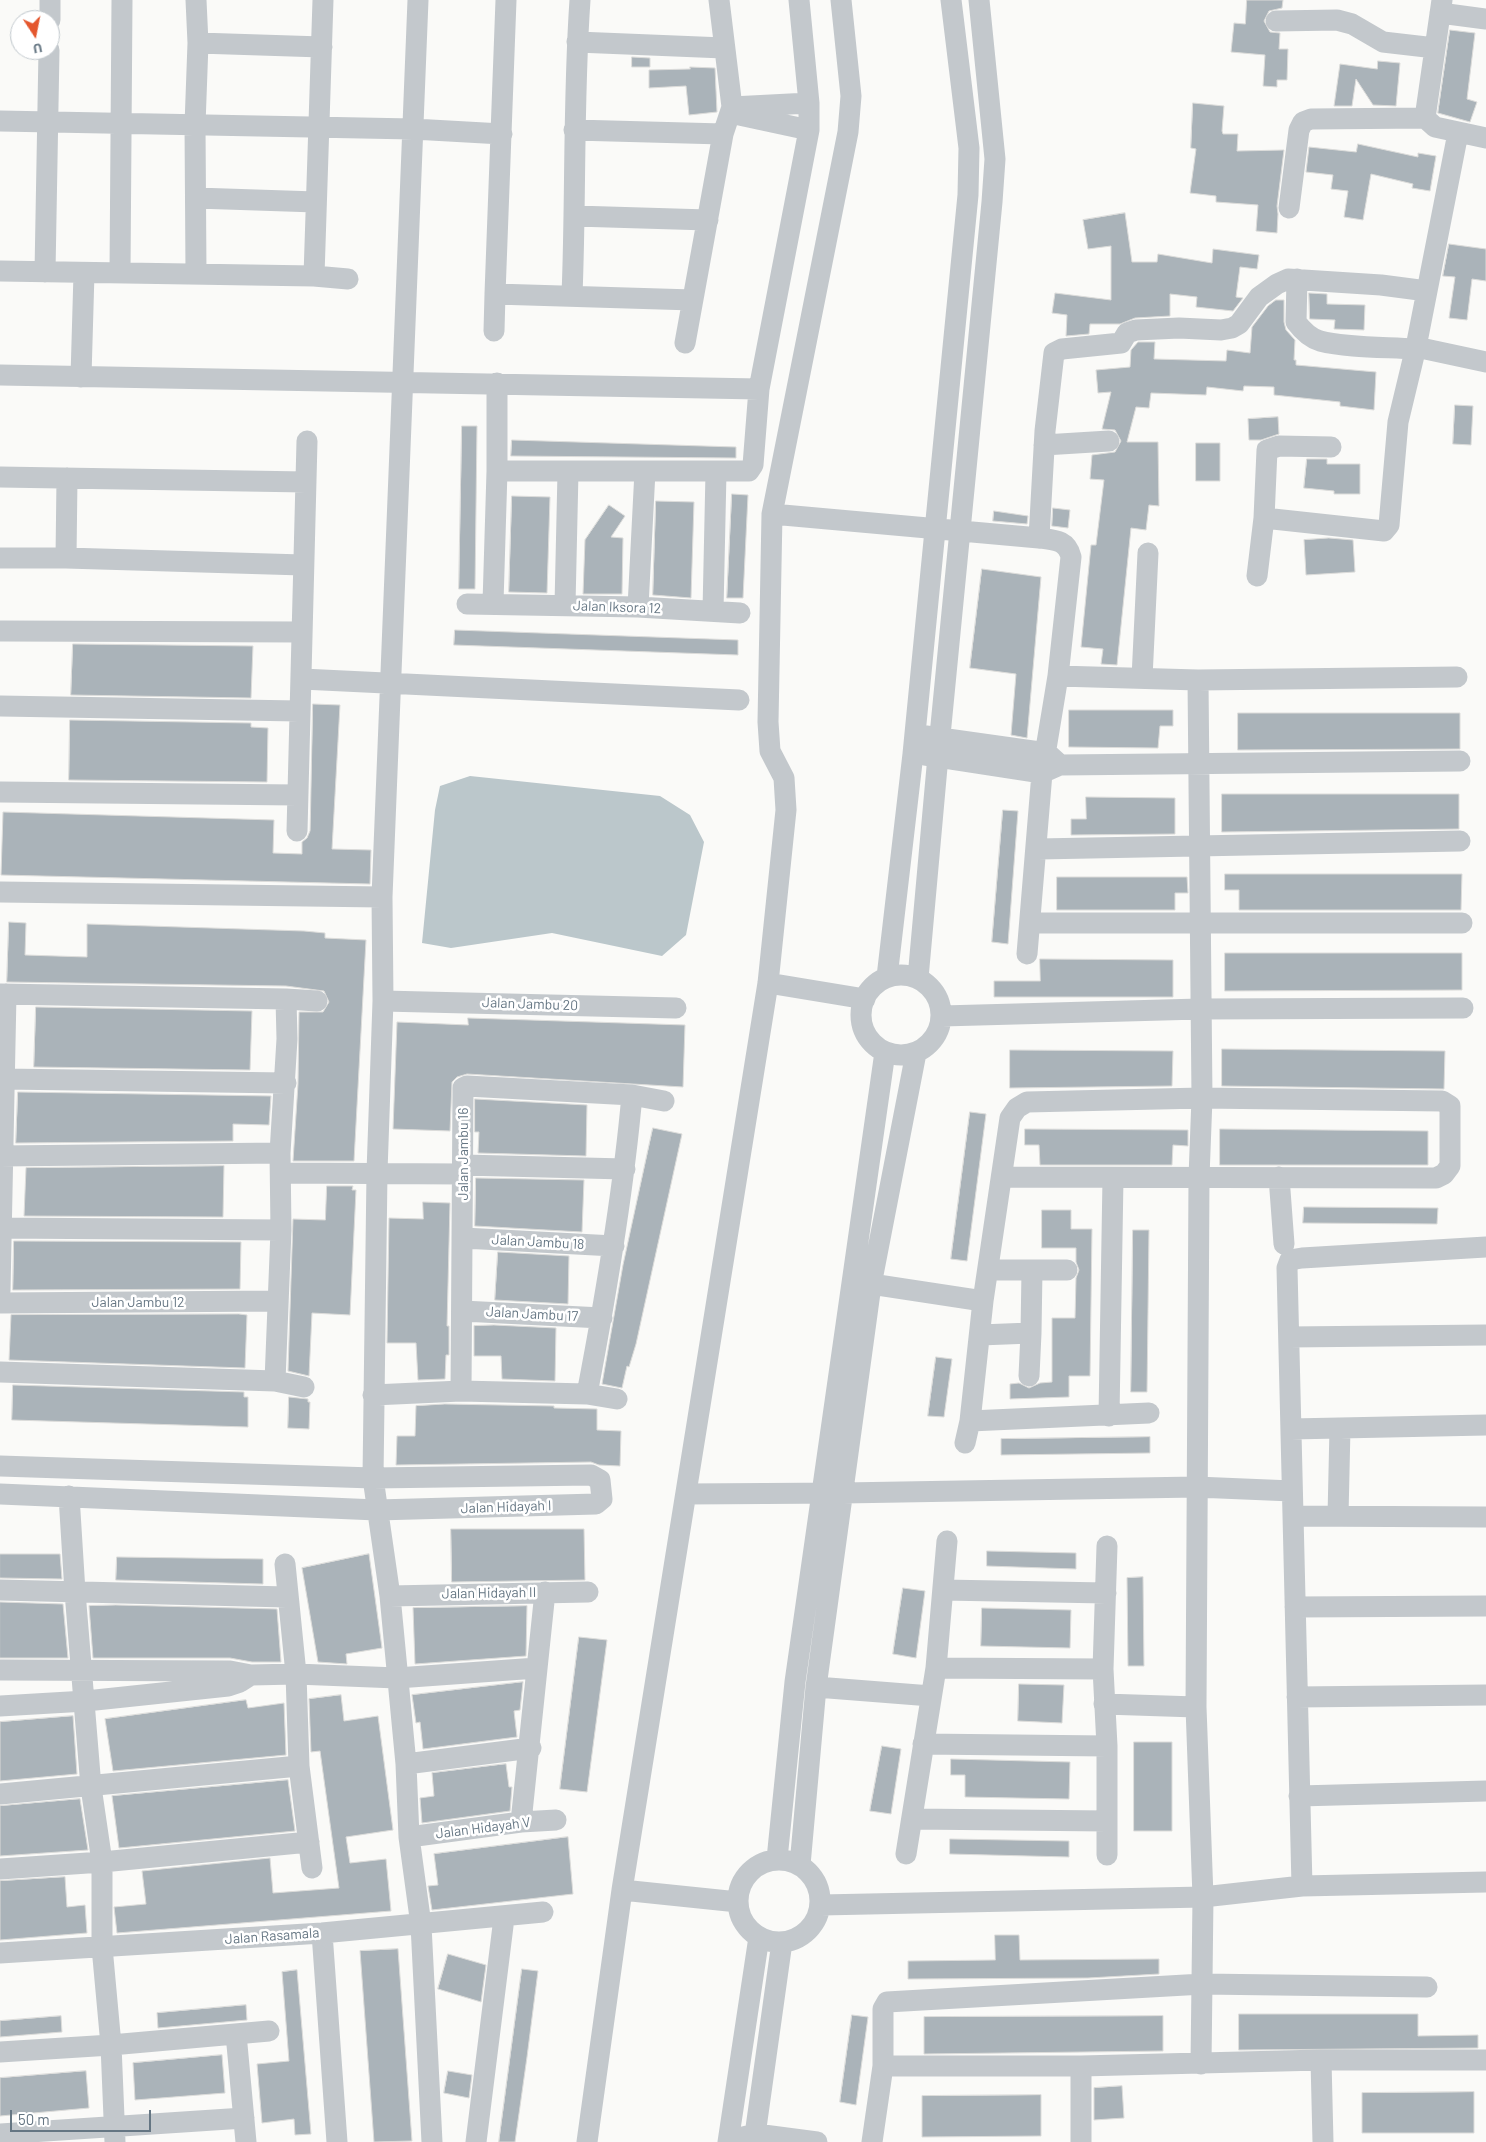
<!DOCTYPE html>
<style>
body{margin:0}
#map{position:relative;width:1486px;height:2142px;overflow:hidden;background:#fafaf8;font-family:Barlow,sans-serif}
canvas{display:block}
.north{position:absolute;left:10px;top:10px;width:50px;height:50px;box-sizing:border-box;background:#fff;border:1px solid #c1c8cd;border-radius:50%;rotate:169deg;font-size:14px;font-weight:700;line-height:20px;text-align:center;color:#657683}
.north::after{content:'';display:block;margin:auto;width:18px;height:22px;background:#e4572e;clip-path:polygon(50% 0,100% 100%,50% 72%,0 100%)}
.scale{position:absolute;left:10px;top:2110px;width:141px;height:22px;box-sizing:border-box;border:2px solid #657683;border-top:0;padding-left:6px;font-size:15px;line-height:18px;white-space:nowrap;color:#657683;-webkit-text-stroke:4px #fff;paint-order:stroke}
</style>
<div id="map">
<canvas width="1486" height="2142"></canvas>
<div class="north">U</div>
<div class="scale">50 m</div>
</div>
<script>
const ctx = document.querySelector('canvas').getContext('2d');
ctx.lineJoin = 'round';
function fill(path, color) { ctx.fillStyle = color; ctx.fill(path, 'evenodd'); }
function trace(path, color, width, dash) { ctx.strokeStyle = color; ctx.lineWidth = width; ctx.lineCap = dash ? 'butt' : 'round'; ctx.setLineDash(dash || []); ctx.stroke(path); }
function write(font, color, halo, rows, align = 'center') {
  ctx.font = font + ' Barlow,sans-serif'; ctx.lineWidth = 5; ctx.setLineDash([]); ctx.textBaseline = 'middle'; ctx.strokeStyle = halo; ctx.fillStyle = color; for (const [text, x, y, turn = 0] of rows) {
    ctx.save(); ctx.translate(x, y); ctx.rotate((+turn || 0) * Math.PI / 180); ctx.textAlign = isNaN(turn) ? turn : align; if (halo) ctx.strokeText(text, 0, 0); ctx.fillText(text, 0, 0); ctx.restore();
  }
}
fill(new Path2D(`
 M470 776 660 796 690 815 704 842 686 935 662 956 552 933 451 948 422 943 435 810 440 786Z`), '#bbc7cb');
const building = new Path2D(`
 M1247 0H1283L1282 8 1269 11 1264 21 1270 32 1280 33 1279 49H1288L1287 80H1277V87L1263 86 1265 55 1231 52 1234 23 1245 24Z
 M1450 30 1475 33 1467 99 1477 102 1470 122 1438 113Z
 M632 57 650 58V67H632Z
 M1378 61 1400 63 1396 106 1373 105 1356 79 1352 106H1334L1340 64 1377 69Z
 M690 67 715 68 717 112 689 115 686 86 649 88V70L690 69Z
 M1193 103 1224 106 1222 131 1223 134H1238L1237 151 1284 150 1277 206 1278 214 1277 233 1256 231 1258 205 1216 202V196L1190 193 1196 149 1191 148Z
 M1358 144 1418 157V153L1436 156 1430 191 1412 188 1413 184 1371 174 1363 220 1344 217 1348 191 1331 189 1333 175 1306 172 1309 147 1356 152Z
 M1125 213 1132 262H1157L1158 254 1212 263 1213 249 1259 255 1257 269 1240 267 1236 297 1243 298 1233 311 1196 307 1197 297 1170 294V316L1135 318 1120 324H1090L1089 334 1066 336 1067 315 1052 313 1055 293 1111 300V246L1088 249 1083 220Z
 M1449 244 1486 249V281L1472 279 1467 320 1449 318 1455 277 1443 276Z
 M1309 293 1327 294V304L1365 305 1364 330 1334 329 1335 320 1310 319Z
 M1276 300H1284V322L1286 330 1295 340 1294 360H1296V365L1376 372 1374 410 1340 406V402L1274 395V387L1244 386 1243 391 1207 387 1206 395 1151 393 1149 408 1136 407 1127 442H1158L1159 506 1149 505 1146 530 1131 528 1117 665 1101 664 1103 649 1081 647 1091 545H1096L1104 480 1090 479 1092 455 1115 452 1121 441 1115 430 1102 429 1111 392 1098 393 1096 370 1130 367 1131 350 1138 342H1155L1154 359 1226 361 1227 350 1250 353 1252 327 1268 306Z
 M1455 405 1473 406 1471 445 1453 444Z
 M1278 417 1279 434 1261 440H1249L1248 419Z
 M462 426H477L475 589H459Z
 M512 440 736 447V458L511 456Z
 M1196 443H1220V481H1196Z
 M1307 459H1327V464H1360V494H1334V491L1304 488Z
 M732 494 748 495 743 598H727Z
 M512 496 550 497 547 593 509 592Z
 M656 501 694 502 691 598 653 595Z
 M609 505 625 516 611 537 623 538 622 594H583L585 540Z
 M1053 508 1070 510 1068 528 1052 526Z
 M994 511 1028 516 1027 524 993 521Z
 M1329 538 1353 540 1355 572 1306 575 1304 540Z
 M982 569 1041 577 1027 738 1011 735 1016 674 970 668Z
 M455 630 738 640V655L454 645Z
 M73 644 253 646 251 698 71 695Z
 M313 704 340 705 332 849 371 850 370 884 1 875 3 812 274 820 273 853 302 854V842L307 838 310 831Z
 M1069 710H1173V726H1160L1158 748 1069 747Z
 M1238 713H1460V749L1238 750Z
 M70 720 251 723V727L268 728 267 782 69 780Z
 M1222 794H1459V829L1222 832Z
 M1086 797 1175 798V834L1071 835V819H1086Z
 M1003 810 1018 811 1008 944 992 942Z
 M1225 874H1462L1461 910H1239V890H1225Z
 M1057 877H1187L1188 893H1175V910H1057Z
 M9 922 26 923 25 955 87 957V924L304 931 325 933V938L366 940 354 1161H293L298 1084 299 1012H323L329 1002 324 991 286 986 7 982Z
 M1225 953H1462V990L1225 991Z
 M1040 959 1173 960V997H994V981H1040Z
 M36 1007 252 1011 250 1070 34 1067Z
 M468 1018 685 1025 683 1087 467 1074 457 1077 452 1082 450 1131 393 1129 397 1022 468 1025Z
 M1222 1049 1445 1051 1444 1089 1222 1086Z
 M1010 1050 1173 1051 1172 1086 1010 1088Z
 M18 1092 271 1096 269 1125 233 1124V1141L16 1143Z
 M475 1099 587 1105 586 1156 478 1153 479 1132H475Z
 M970 1112 986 1114 967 1261 951 1259Z
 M653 1128 682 1134 636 1344 629 1367 627 1366 622 1388 602 1384 623 1265Z
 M1025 1129 1188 1130V1146L1173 1145 1172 1165H1040L1039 1145H1025Z
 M1220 1129 1428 1131V1165H1220Z
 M224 1166 223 1217 24 1216 26 1168Z
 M476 1178 584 1180 582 1232 475 1226Z
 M327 1186H353L352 1190H356L350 1315 312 1313 309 1376 288 1371 293 1219 325 1220Z
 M423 1202 450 1203 447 1326H449V1355H446L445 1379 418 1380 416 1343H387L389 1218 423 1219Z
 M1304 1207 1438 1208 1437 1224 1303 1223Z
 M1042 1210H1071V1229H1092L1090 1376H1069V1397L1010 1399V1384L1019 1383 1029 1388 1040 1383 1052 1382V1318H1075L1076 1278 1079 1270 1076 1262V1248H1042Z
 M1133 1230H1149L1147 1392H1131Z
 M14 1241 241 1242 240 1289 13 1290Z
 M498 1252 569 1256 568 1304 495 1300Z
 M239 1314 247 1315 245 1368 9 1360 11 1315Z
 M494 1325 556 1328 555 1381 502 1379 501 1356H474V1326Z
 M936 1357 952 1359 944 1417 928 1416Z
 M13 1385 244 1392V1397H248V1427L12 1420Z
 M289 1397 308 1399V1402H310L309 1429 288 1428Z
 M445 1404 554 1406V1408L597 1409V1430L621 1431 620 1466 599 1465 591 1462 396 1465 397 1436H415L416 1406Z
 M1150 1437V1453L1001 1455V1439Z
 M451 1529H584L585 1580 452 1582Z
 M987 1551 1076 1553V1569L987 1566Z
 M0 1554H60L62 1579 0 1578Z
 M369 1554 382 1648 346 1654 347 1664 318 1662 302 1568Z
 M117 1557 263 1559V1584L116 1580Z
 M1143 1577 1144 1666H1128L1127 1578Z
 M903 1588 925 1591 916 1658 893 1654Z
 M0 1602 63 1604 68 1658H0Z
 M116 1605 277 1609 281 1662H252L230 1658H93L89 1606Z
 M527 1606 526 1656 415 1664 413 1608Z
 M982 1608 1071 1610 1070 1648 981 1646Z
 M579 1637 607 1640 587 1792 560 1789Z
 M523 1682 520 1710 514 1711 517 1737 423 1749 420 1722 416 1723 412 1695Z
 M1019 1684 1064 1685 1062 1723 1018 1721Z
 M341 1695 344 1721 378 1716 393 1830 346 1837 350 1863 386 1859 391 1911 117 1933 114 1907 146 1904 142 1871 270 1858 273 1893 339 1888 320 1751 311 1752 309 1699Z
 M246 1700 248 1708 284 1703 286 1755 113 1771 105 1719Z
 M73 1716 77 1774 0 1781V1722Z
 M1134 1742H1172V1831H1134Z
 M882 1746 901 1749 891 1814 870 1811Z
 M951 1759 1070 1762 1069 1799 965 1797V1775H951Z
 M506 1764 509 1787H512L510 1811 422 1823 420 1798 434 1796 432 1773Z
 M288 1780 295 1831 119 1848 112 1796Z
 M80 1799 88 1850 0 1856V1806Z
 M568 1837 573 1894 432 1910 428 1886 438 1885 434 1854Z
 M950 1839 1069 1841V1857L950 1854Z
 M65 1877 67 1907 85 1905 87 1933 0 1940V1881Z
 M995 1935H1019L1020 1960 1159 1959V1974L1088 1978 908 1979V1961L995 1960Z
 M398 1949 412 2141 374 2142 360 1951Z
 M448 1954 486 1965 481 2002 438 1989Z
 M522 1969 538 1971 527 2057 515 2142H499Z
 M297 1970 311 2134 295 2135 294 2119 262 2123 257 2064 289 2061 282 1972Z
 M246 2005 247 2020 158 2028 157 2013Z
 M1239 2014H1418V2036L1478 2035V2048L1239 2050Z
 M852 2015 868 2017 856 2105 840 2102Z
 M61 2016 62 2032 0 2037V2021Z
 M1163 2016V2051L924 2054V2017Z
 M222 2055 225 2093 135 2100 133 2063Z
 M86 2071 89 2108 0 2116V2078Z
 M448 2071 472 2075 469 2098 444 2093Z
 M1122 2086 1124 2118 1094 2120V2088Z
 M1474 2092V2133H1362V2093Z
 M1041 2095V2136L922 2137V2096Z`);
fill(building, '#aab3b9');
trace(building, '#dcdcda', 1);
trace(new Path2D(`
 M196 0 198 43 195 125 196 273
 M506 0 495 294 693 300
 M1442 0 1425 118 1435 127 1486 138
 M1440 13 1486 19
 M50 20V0
 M1276 21 1337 20 1352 24 1383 42 1435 48
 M577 42 724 48
 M198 43 322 47
 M732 107 809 103
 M730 113 809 130
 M0 121 413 129 502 134
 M574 130 723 134
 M196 198 316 202
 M1289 208 1299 130 1303 122 1311 119 1425 118
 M575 216 708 220
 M0 271 314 276 323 0
 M45 272 49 50
 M120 273 122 0
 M314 276 348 279
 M1297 279 1296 322C1302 330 1310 338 1320 341 1348 348 1385 347 1415 349
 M572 295C576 197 573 98 580 0
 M494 331 495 294
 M685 343 723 134 732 107 719 0
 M1416 347 1486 362
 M0 375 759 389 809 130V103L799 0
 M81 377 84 273
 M1044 445 1109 441
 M497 471H749L753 465 759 389
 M0 477 306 482
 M772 514 848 132 851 96 841 0
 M1264 518 1384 531 1389 525 1398 422 1416 347 1458 133
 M1039 538 1045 431 1054 353 1062 349 1121 343 1127 333 1136 330 1179 328 1221 330 1232 328 1239 324 1259 297 1277 284 1288 279 1381 285 1427 291
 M0 558H66L303 565
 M66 558 67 478
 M1257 576 1264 518 1267 450 1279 446 1331 447
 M493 603 497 471V383
 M467 604 638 607 740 613
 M565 605 568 472
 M638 607 645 471
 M713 611 716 472
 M0 631 302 632
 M1058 676 1198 680 1457 677
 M1142 678 1148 553
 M302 679 739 700
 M1198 680 1202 1098 1199 1177 1196 1707 1203 1897 1201 2064
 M0 706 299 711
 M926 736 1047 753 1058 763
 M925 755 1042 773 1060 765 1460 761
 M0 792 298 795
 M297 831 307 441
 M1038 849 1460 841
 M0 892 382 897 383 1001 377 1172 373 1478 390 1596 406 1764 409 1837 421 1925 432 2142
 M382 897 418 0
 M1030 923H1462
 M861 1015a40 40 0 1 1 80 0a40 40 0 1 1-80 0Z
 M887 977 913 754 968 195 969 148 951 0
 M918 978 938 756 992 202 995 159 979 0
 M768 983 865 999
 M0 994 286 999 287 1039 280 1153 281 1230 275 1381 0 1372
 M286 999 317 1001
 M383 1001 676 1008
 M942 1016 1200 1009 1463 1008
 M4 1079 286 1083
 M0 1156 280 1153
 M463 1165 625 1169
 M281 1173 463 1174
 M1279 1177 1284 1244
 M0 1228 281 1230
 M463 1238 614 1246
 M989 1270H1067
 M858 1282 983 1301
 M0 1291 6 994
 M0 1303 277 1301
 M462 1311 602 1318
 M980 1335 1031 1333 1032 1270
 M1289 1337 1486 1335
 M1029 1376 1031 1333
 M275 1381 304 1387
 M461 1391 463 1088 467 1086 632 1095 664 1101
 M587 1394 617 1399
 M373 1395 461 1391 587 1394C606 1295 623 1196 632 1095
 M1109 1416 1113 1178
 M970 1421 1149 1413
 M1291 1429 1486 1425
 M965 1443 970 1421 983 1301 1010 1118 1017 1108 1027 1102 1202 1098 1442 1101 1450 1106V1166L1444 1174 1436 1178 1003 1177
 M0 1466 373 1478 591 1475 600 1480 602 1499 596 1504 377 1510 0 1494
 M686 1494 843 1493 1196 1487 1292 1491
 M69 1496 75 1592 91 1787 102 1862V1947L111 2045 115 2142
 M1293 1516 1486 1517
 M1338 1516 1340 1428
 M1107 1546 1103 1669 1107 1746V1855
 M285 1564 296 1674 299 1766 312 1868
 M0 1590 287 1597
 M943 1590 1106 1593
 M390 1596 588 1592
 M1295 1607 1486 1606
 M936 1668 1103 1669
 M0 1670 230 1671 251 1675 296 1674 397 1678 537 1668
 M816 1687 931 1696
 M1297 1697 1486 1695
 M1104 1704 1196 1707
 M0 1706 86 1701 228 1686 240 1682 251 1675
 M923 1744 1107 1746
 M406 1764 531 1748
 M0 1794 299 1766
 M1299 1796 1486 1791
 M913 1819 1107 1821
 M521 1822 545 1592
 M409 1837 521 1822 556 1820
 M906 1854 936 1668 947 1541
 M777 1859 795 1682 885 1052
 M738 1901a41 41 0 1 1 82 0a41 41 0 1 1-82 0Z
 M800 1865 816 1687 871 1285 916 1053
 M0 1869 102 1862 309 1842
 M1302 1886 1486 1882
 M622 1890 738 1902
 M821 1905 1203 1897 1302 1886 1287 1268 1290 1260 1302 1258 1486 1247
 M322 1933 337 2142
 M0 1953 322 1933 543 1912
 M236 2034 246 2142
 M0 2052 111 2045 269 2031
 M1321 2060H1486
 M883 2066H1081
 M0 2134 244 2118
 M743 2137 756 2134 817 2142
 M476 2142 504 1918
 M587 2142 622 1890 768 983 786 810 784 778 770 751 768 722 772 514 1039 538C1055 540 1067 540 1071 557L1058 676 1042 773 1027 954
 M728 2142 759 1937
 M754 2142 782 1942
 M872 2142 883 2066V2009L887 2002 1203 1984 1427 1987
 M1081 2142V2066L1321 2060 1323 2142`), '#c3c8cc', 21);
write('14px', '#657683', '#fff', [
 ["Jalan Iksora 12",617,607,2],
 ["Jalan Jambu 20",530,1004,2],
 ["Jalan Jambu 16",463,1154,-90],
 ["Jalan Jambu 18",538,1242,3],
 ["Jalan Jambu 12",138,1302],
 ["Jalan Jambu 17",532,1314,3],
 ["Jalan Hidayah I",506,1507,-2],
 ["Jalan Hidayah II",489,1593,-1],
 ["Jalan Hidayah V",483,1828,-7],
 ["Jalan Rasamala",272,1936,-4]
]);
</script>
